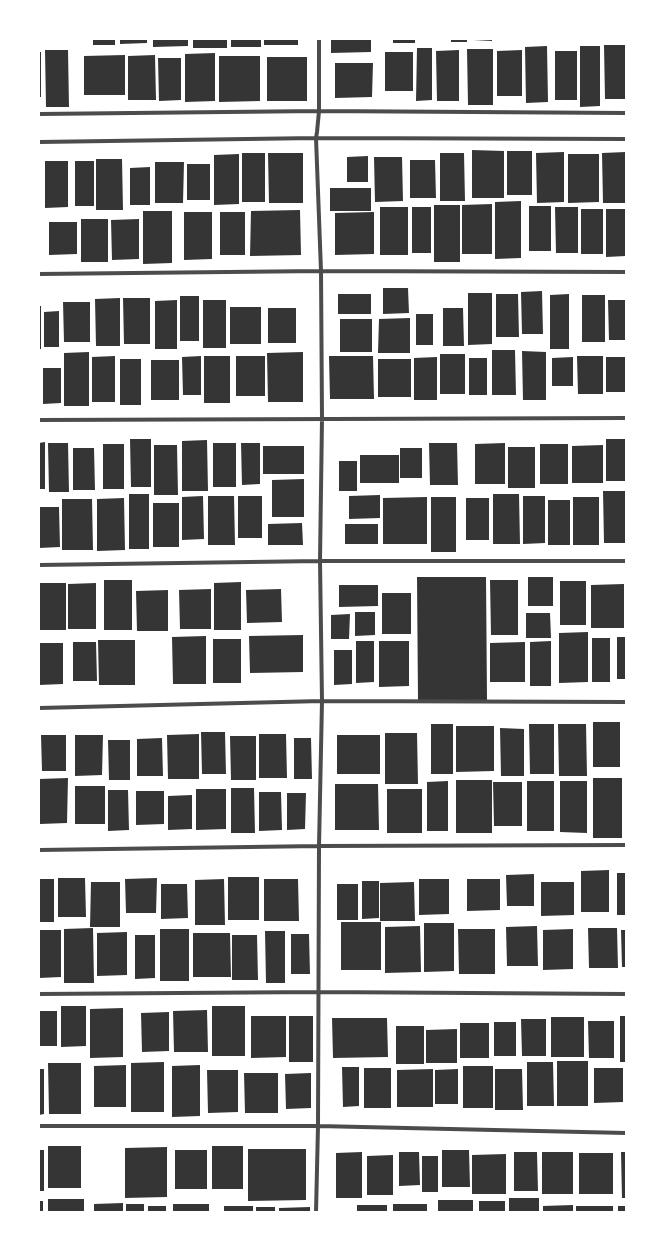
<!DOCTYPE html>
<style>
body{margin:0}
#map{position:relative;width:665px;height:1251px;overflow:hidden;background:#fff;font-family:"PT Sans",sans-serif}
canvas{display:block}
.frame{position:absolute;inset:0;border:40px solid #fff;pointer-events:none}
</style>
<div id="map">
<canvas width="665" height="1251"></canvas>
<div class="frame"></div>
</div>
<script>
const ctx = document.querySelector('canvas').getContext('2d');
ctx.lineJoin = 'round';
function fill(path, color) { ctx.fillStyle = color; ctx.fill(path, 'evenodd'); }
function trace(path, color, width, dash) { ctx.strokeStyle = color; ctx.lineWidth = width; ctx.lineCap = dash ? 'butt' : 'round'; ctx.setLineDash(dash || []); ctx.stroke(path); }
fill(new Path2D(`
 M93 39H115V45H93Z
 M120 39H147V43L120 44Z
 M153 39H188V46L153 47Z
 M193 39H227V48H193Z
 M231 39H261V47H231Z
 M264 39H298V45H264Z
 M331 39H371V52L331 53Z
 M393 39H415V43H393Z
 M451 39H467V42H451Z
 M473 39H492V41L473 40Z
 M604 45H626V99H605Z
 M547 46 548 102 526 103 525 47Z
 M580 46H600V106L580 107Z
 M417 48H432V100L416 101Z
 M467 49H493V105H468Z
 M45 50H68L69 107H46Z
 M459 50V101H437L436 51Z
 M522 50V96H497V51Z
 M555 51H577V100H555Z
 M39 52H41V97H39Z
 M385 52H413V91H385Z
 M215 53V101L185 102V54Z
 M125 55V95H84V56Z
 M155 55 156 100H128V56Z
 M219 56H260V101L219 102Z
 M267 57H307V101H267Z
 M158 58H181V100L159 101Z
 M335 63H373L372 97 335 98Z
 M472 150 504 151V198H472Z
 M507 151H532V195H507Z
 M564 152V202L537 203 536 153Z
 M626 152V203H603L602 153Z
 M242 153H265V202H242Z
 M268 153H303V203H269Z
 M440 153H464L465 201H440Z
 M239 154V204L214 205V155Z
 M568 154H599V202L568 203Z
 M368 156V182H347V157Z
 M374 157H402L403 201 375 202Z
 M96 159H122L123 210H96Z
 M410 160H435L436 198H410Z
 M45 161H68V207L45 208Z
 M75 161H94V206H75Z
 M155 162H184L183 203H155Z
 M187 164H210V200H187Z
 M150 167V205H130V168Z
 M330 188H371V211H330Z
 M521 201V258L495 259V202Z
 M492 204V254H462V205Z
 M434 205H460V262H434Z
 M529 206H551V251H529Z
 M380 207H408V255H380Z
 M412 207H431V253H412Z
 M555 207H578V253H556Z
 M581 209H603V254H581Z
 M606 209H626V256L606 257Z
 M300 210 301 255 250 256 251 211Z
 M143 211H172V263L143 264Z
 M184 212H212V259L184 260Z
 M220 212H245V255H220Z
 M374 212V254L335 255V213Z
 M81 219H108V262H81Z
 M139 219V259L112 260 111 220Z
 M49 222H77V254L49 255Z
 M383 288H408L409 313 383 314Z
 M542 291 543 334H522L521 292Z
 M468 293H492V344L468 345Z
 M338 294H371V314H338Z
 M496 294H518L519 337H496Z
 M569 294V349H550V295Z
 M582 295H605V342H582Z
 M180 296H199V341H180Z
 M120 298V346H96L95 299Z
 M123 298H150V344H124Z
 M177 300V349H155V301Z
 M203 300H226V348H203Z
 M608 300H626V340H609Z
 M63 302H90V342H64Z
 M39 306H41V349H39Z
 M230 307H261V344H230Z
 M268 308H296V343H268Z
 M443 308H463L464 346H443Z
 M59 311V347H44V312Z
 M416 314H433V345H416Z
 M410 318V353H378L379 319Z
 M340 319H372V352H340Z
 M492 350H515L516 395H492Z
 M522 351 546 352V400H523Z
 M89 352V406H64V353Z
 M303 352V402H268L267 353Z
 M440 354H465V394H440Z
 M115 356V402H92V357Z
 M201 356V395H183L182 357Z
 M204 356H230V403H204Z
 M236 356H265V396H236Z
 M329 356H373L374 399H330Z
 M577 356H603V394H578Z
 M437 357V400H414V358Z
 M573 357V386H552V358Z
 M606 357H626V392H606Z
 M469 358H487V395H469Z
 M120 359H141V405H120Z
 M378 359H411V397H378Z
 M151 360H179V400H151Z
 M43 368H61V403L43 404Z
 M130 439H151V487H131Z
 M606 439H626V481H606Z
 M207 440 208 491H182V441Z
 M45 442V489H39V443Z
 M48 443H68L69 492H49Z
 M213 443H236V487H213Z
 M241 443H260V484L242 485Z
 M429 443H457L458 485H430Z
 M505 443V484H475V444Z
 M103 444H124V489H103Z
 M540 444H568V484H540Z
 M154 445H177L178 495H154Z
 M603 445V483H572V446Z
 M263 446H304V474H263Z
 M508 447H535V488H508Z
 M73 448H94L95 490H73Z
 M400 448H422V478H400Z
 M360 455H399V483H360Z
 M339 461H357V491H339Z
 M304 479V517H272V480Z
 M603 491H626V543H604Z
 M129 494H149V549H129Z
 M493 494H519L520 544H493Z
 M380 495V518L349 519V496Z
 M203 496 204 539 182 540V497Z
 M208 496H234L235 545H208Z
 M238 496H262V538H238Z
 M523 496H545V543L523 544Z
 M427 497V544H383V498Z
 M431 497H456V552H431Z
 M573 497H599V545H573Z
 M124 498 125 550 97 551V499Z
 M466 498H489V540H466Z
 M62 499H92L93 550H62Z
 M548 500H570V545H548Z
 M153 503H179V547H153Z
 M40 507H59L60 547 39 548Z
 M302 523 303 545H268V524Z
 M345 524H378V544H345Z
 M417 577H486L487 700H418Z
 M528 577H553V606H528Z
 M104 580H132V630H104Z
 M490 580H518V635H491Z
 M560 581H586V625H560Z
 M241 582V630H214V583Z
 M39 583H66V630H39Z
 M96 583V629H68V584Z
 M624 584V628H591V585Z
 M339 585H378V606L339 607Z
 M211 589V629H180L179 590Z
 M281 589 282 622 247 623 246 590Z
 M168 590V631H137L136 591Z
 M382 593H411V634H382Z
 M355 612H375V635L355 636Z
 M526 613H550L551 638H526Z
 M350 614 349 639H331V615Z
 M588 632V682L559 683V633Z
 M303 635V672L250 673 249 636Z
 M206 636V684H173L172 637Z
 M617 637H626V679H617Z
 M592 638H610V682H592Z
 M213 639H241V683H213Z
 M98 640H135V685H99Z
 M356 641H374V682L356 683Z
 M379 641H409V686L379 687Z
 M551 641V686H530V642Z
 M73 642H96L97 681H73Z
 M525 642V682H490V643Z
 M39 643H63V684L39 685Z
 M334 650H352V684L334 685Z
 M593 722H620V767H593Z
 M431 724H453V774H431Z
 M529 724H554V774H530Z
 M558 724H586L587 776H559Z
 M456 726H494V771L456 772Z
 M500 728 524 729V776H501Z
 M201 732H225L226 774H202Z
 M385 733H417L418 784H385Z
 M199 734V779H168L167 735Z
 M259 734H286L287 778H259Z
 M41 735H66V771H42Z
 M75 735H103L102 775 75 776Z
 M337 735H380V774H337Z
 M230 736H256V780H231Z
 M162 738 163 776H137V739Z
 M294 738H311L312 779H294Z
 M108 740H130V780H109Z
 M68 778 67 823 40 824 39 779Z
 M593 778H622V838H593Z
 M456 780H492V833H456Z
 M448 781V831H427V782Z
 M527 781H554V831H527Z
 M560 781H587V833L560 832Z
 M493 782H522V826H494Z
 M335 784H378L379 830H335Z
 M75 786H105V824H75Z
 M231 788H254L255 833H231Z
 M196 789H226V829L196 830Z
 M387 789H422V833H387Z
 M108 790H128L129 830 108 831Z
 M136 791H164V824L136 825Z
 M259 792H281L282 830 259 831Z
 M287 793H306L305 829 287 830Z
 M192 795V829L168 830V796Z
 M609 870V912H581V871Z
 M617 873H626V915H617Z
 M534 874V906H507L506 875Z
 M228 877H259V920H228Z
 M58 878H85L86 917H58Z
 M157 878 156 913H126L125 879Z
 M39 879H54V922H39Z
 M224 879 225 925H195V880Z
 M264 879H298L299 921H264Z
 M419 879H449V914L419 915Z
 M467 879H500V910L467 911Z
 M362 881H379V918L362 919Z
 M91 882H120V927H90Z
 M414 882 415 921H380V883Z
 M541 882H574V915L541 916Z
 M161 884H187L188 918 161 919Z
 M337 884H358V920H337Z
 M341 922H381V970H341Z
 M424 923H454V971L424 972Z
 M420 926 421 972 385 973V927Z
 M537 926 538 966H507L506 927Z
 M93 928 94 983H64V929Z
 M588 928H617L618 968H589Z
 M160 929H189V981H160Z
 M458 929H495V974H459Z
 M573 929V969L543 970V930Z
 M39 930H61V977L39 978Z
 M621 930H626V967H622Z
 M265 931H285V983H266Z
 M127 932V975L97 976V933Z
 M193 933H230L231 977H193Z
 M291 934H309L310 974H291Z
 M135 935H155V978L135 979Z
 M232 935H257L258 980H232Z
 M61 1006H86V1046L61 1047Z
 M212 1006H245V1056H212Z
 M123 1008V1057L90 1058V1009Z
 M207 1010 208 1052H174L173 1011Z
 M39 1011H57V1046H39Z
 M169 1012V1051L142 1052 141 1013Z
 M251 1016H286V1057L251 1058Z
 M289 1016H313V1062H289Z
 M620 1016H626V1062H620Z
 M551 1017H584V1057H551Z
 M332 1018H387L388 1057 333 1058Z
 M521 1019H546V1056H522Z
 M588 1021H614V1058H589Z
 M494 1022H516V1056H494Z
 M460 1023H489V1058H460Z
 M396 1026H424V1064H396Z
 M457 1029V1063H426V1030Z
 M557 1061H588V1106H557Z
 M164 1062V1112H131V1063Z
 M527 1062H553L554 1106H527Z
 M48 1063H81V1114H49Z
 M126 1065V1107H94V1066Z
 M200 1065V1116L172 1117V1066Z
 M463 1066H493V1108H463Z
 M342 1067H359V1106L343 1107Z
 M364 1068H391V1108H364Z
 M594 1068H623V1102L594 1103Z
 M39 1069H44V1114L39 1115Z
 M433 1069V1107H397V1070Z
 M458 1069V1104H435V1070Z
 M495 1069H522L523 1110H495Z
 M207 1070H238V1112L208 1113Z
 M244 1073H278V1113H245Z
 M311 1073V1108L286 1109 285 1074Z
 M48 1146H81V1188H48Z
 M212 1146H243V1189H212Z
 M167 1147V1197L125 1198V1148Z
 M248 1149H306V1200L248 1201Z
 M39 1150H44V1191H39Z
 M175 1150H207V1189H175Z
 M442 1150H469L470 1187H442Z
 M362 1152V1198H336V1153Z
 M399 1152H419L420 1185 399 1186Z
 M514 1152H537L538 1191H514Z
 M542 1152H573V1194H542Z
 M621 1152H626V1198H622Z
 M579 1153H613V1194H579Z
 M506 1154V1194H472V1155Z
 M393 1155V1195H367V1156Z
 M422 1156H438V1192H422Z
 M509 1198H539V1212H509Z
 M48 1199H84V1212H48Z
 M438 1200H473V1212H438Z
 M39 1201H43V1212H39Z
 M479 1201H505V1212H479Z
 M123 1203V1212H94V1204Z
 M126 1204H144V1212H126Z
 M173 1204H209V1212H173Z
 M393 1204H427V1212H393Z
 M357 1205H387V1212H357Z
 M573 1205V1212H543V1206Z
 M148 1206H166V1212H148Z
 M224 1206H253V1212H224Z
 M576 1206H613V1212H576Z
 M618 1206H626V1212H618Z
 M256 1207H275V1212H256Z
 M310 1207V1212H279V1208Z`), '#353535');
trace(new Path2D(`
 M39 114 319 111 626 113
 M39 142 316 138 626 139
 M39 274 321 271 626 272
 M39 420 626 418
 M39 565 320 561H626
 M39 708 322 701 626 702
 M39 850 319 846 626 845
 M39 994 318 992 626 994
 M39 1126H318L626 1133
 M316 1212 318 1126 319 846 322 701 320 561 322 419 321 271 316 138 317 132 319 111V39`), '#4c4c4c', 4);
</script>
